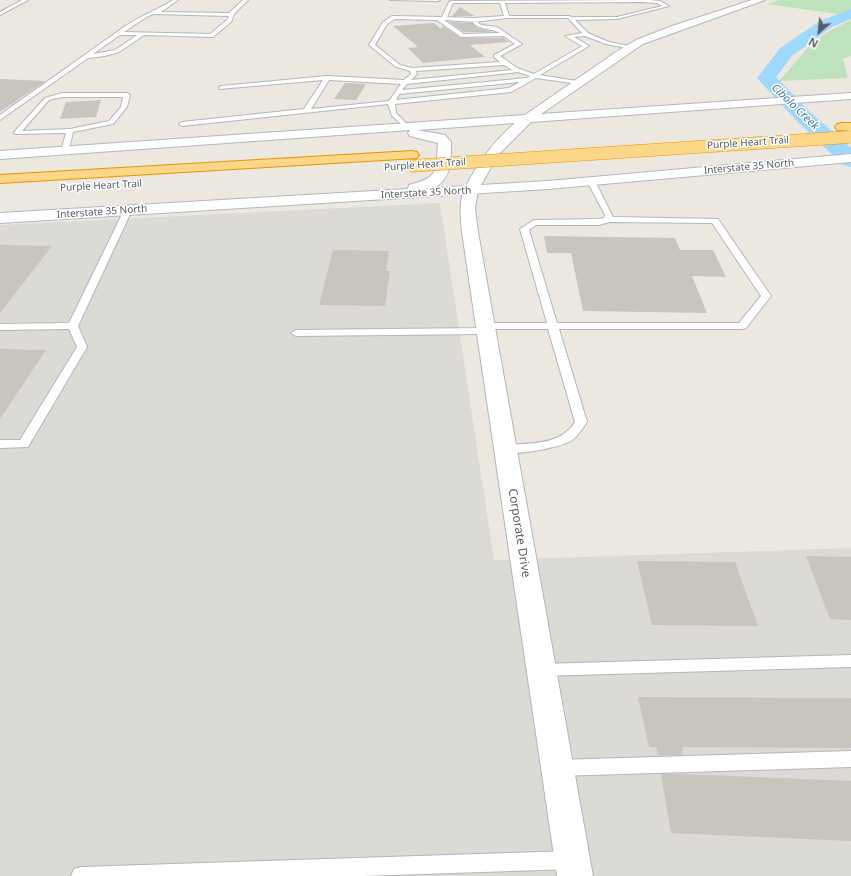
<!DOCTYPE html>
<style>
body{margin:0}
#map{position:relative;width:851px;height:876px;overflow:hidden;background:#ece8e0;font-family:"Noto Sans",sans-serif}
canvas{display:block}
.north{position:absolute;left:799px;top:12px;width:40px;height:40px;-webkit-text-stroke:3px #fff;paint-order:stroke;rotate:208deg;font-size:11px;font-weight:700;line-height:16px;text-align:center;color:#585c61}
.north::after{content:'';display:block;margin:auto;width:14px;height:18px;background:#585c61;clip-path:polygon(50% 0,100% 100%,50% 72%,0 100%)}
</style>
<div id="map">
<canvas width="851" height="876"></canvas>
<div class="north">N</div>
</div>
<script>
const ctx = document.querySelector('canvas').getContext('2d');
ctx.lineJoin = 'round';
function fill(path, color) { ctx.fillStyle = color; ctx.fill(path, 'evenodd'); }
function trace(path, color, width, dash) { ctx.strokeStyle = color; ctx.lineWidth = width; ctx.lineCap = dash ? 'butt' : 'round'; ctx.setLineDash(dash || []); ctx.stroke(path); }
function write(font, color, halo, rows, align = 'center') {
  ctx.font = font + ' "Noto Sans",sans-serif'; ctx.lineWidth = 3; ctx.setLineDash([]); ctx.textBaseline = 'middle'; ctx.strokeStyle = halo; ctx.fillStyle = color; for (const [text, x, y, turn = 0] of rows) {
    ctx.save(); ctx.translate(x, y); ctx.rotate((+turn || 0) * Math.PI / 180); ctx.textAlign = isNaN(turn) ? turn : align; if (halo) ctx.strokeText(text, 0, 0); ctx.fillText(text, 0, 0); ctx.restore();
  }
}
fill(new Path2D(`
 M440 203 494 560 851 548V876H0V225Z`), '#dcdad4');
fill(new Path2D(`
 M779 0H851V16L767 4Z
 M851 20V56L843 59 848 78 779 81 811 44 831 30Z`), '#bee3bc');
fill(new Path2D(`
 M851 9V19L832 27 792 56 776 77 810 112 851 148V167L843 165 796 120 757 78 780 48 820 21Z`), '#9dd9fe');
fill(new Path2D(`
 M460 7 475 16H452Z
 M449 22 472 23 478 28 492 32H464Z
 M434 23 441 29 443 26 461 38H504L509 42 470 45 485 57 423 63 408 48 418 47 393 26Z
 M0 79 46 81 0 112Z
 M345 83 366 84 356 100 334 99Z
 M101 100 96 117 60 119 66 102Z
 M544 236 675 238 680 250H713L726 277 692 276 707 313 583 311 571 253H547Z
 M0 245 52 246 0 313Z
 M333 250 389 251 386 271H390L385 306 319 305Z
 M0 349 46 350 0 419Z
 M806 556 851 557V620L830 619Z
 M637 561 735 562 758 626 652 625Z
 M638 697 851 698V748L683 747 682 755H658L656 747H649Z
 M661 774H682L851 781V841L671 833Z`), '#c8c5bf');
const lane = new Path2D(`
 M22 0H28L0 15V12Z
 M173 0H178L161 12 229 13 243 0H248L234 14 231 22 213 37 144 35 119 52 105 56 88 58 0 120V115L124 27C140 16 157 10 173 0ZM154 14 229 16 227 20 210 34 124 32 148 16ZM120 35H137L115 50 93 54Z
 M390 0H440L438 1Z
 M649 0 660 1 669 6 617 19 575 20 588 33 609 42 635 47 632 49 606 44 585 36 574 37 589 46 540 75 577 81 579 82V84L536 78 511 92 395 104 396 113 410 127 407 129 392 116 388 104 182 126 179 124 182 122 304 109 323 80 219 89V87L221 86 327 76 404 80 411 74 410 71 396 67 369 45 383 22 392 16 442 17 449 2 451 1ZM642 2 657 3 662 6 617 17H572L569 16H509L505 3ZM453 3H500L504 16 474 18 447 17ZM507 18H568L582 33 565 36 582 46 534 74 517 68 500 56 522 44 497 27 481 25 476 21 473 23C480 30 491 28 500 33L464 34 444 20 474 22ZM395 19 437 20 461 37 504 36 515 44 494 55V57L500 62 412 68 400 65 375 45 387 24ZM504 65 512 70 411 80 417 74 416 71ZM518 72 530 76 527 78 402 90 407 84ZM329 80 401 84 389 101 311 109ZM520 82 509 88 396 100 399 94Z
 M62 93H127L130 95 127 107 113 124 73 132 68 153 61 151 66 133 14 134V132L45 98ZM62 97H123L121 107 109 121 70 129 22 131 49 100Z
 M588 179 595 181 613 217 718 219 771 296 746 328 742 329H559L587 422C582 429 578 436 571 441 561 447 506 459 499 449L505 445C530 443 560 446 575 422L548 329H490L491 331 490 333 486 334 296 336 291 333 296 330 481 328 480 326 481 324 485 323H547L520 229 534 220 598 219 604 218 605 215 587 181ZM609 222 712 223 761 296 739 323H557L529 230 536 225H599Z
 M125 208 132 210 78 326 87 347 28 447 0 448V440H20L77 347 69 329 0 330V324L69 323Z
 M851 655V667L541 676 535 674 533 670 535 666 541 664Z
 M851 751V767L558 776 552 773 549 768 552 763 558 760Z
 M571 851 578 854 581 860 578 866 571 869 363 876H71L74 869 81 867Z`);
const street = new Path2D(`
 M471 186 476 187 478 190 475 208 478 232 593 876H557L462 232C461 218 458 199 466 187Z`);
const secondary = new Path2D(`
 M752 0H765L643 44 541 114 851 93V99L531 122 498 155 481 185 548 181 851 154V162L548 189 0 223V213L408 189 409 185C439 177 436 172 438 143L410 136 408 133 410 130 0 159V151L525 115 616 52 636 40 672 26ZM515 123C494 141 479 161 466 186L433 188C452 180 451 159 451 142L445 135 417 130Z`);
const highway = new Path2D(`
 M841 123H851V131L837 130 835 127 837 124Z
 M412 151 417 152 419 155 417 158 0 183V175Z`);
trace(lane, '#b3b6bb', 2);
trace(street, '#b3b6bb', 2);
trace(secondary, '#b3b7bd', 2);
trace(highway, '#e89403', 2);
fill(lane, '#fff');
fill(street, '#fff');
fill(secondary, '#fff');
fill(highway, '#fbd787');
const highwayBridge = new Path2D(`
 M410 166 849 137`);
trace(highwayBridge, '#e89403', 13, []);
trace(highwayBridge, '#fbd787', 12);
write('10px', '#585c61', '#fff', [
 ["Purple Heart Trail",748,143,-4],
 ["Purple Heart Trail",425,165,-4],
 ["Interstate 35 North",749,167,-5],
 ["Purple Heart Trail",101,186,-3],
 ["Interstate 35 North",426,193,-3],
 ["Interstate 35 North",102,212,-4]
]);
write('italic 11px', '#3c7aae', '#fff', [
 ["Cibolo Creek",795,107,44]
]);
write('12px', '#585c61', '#fff', [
 ["Corporate Drive",519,533,81]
]);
</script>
